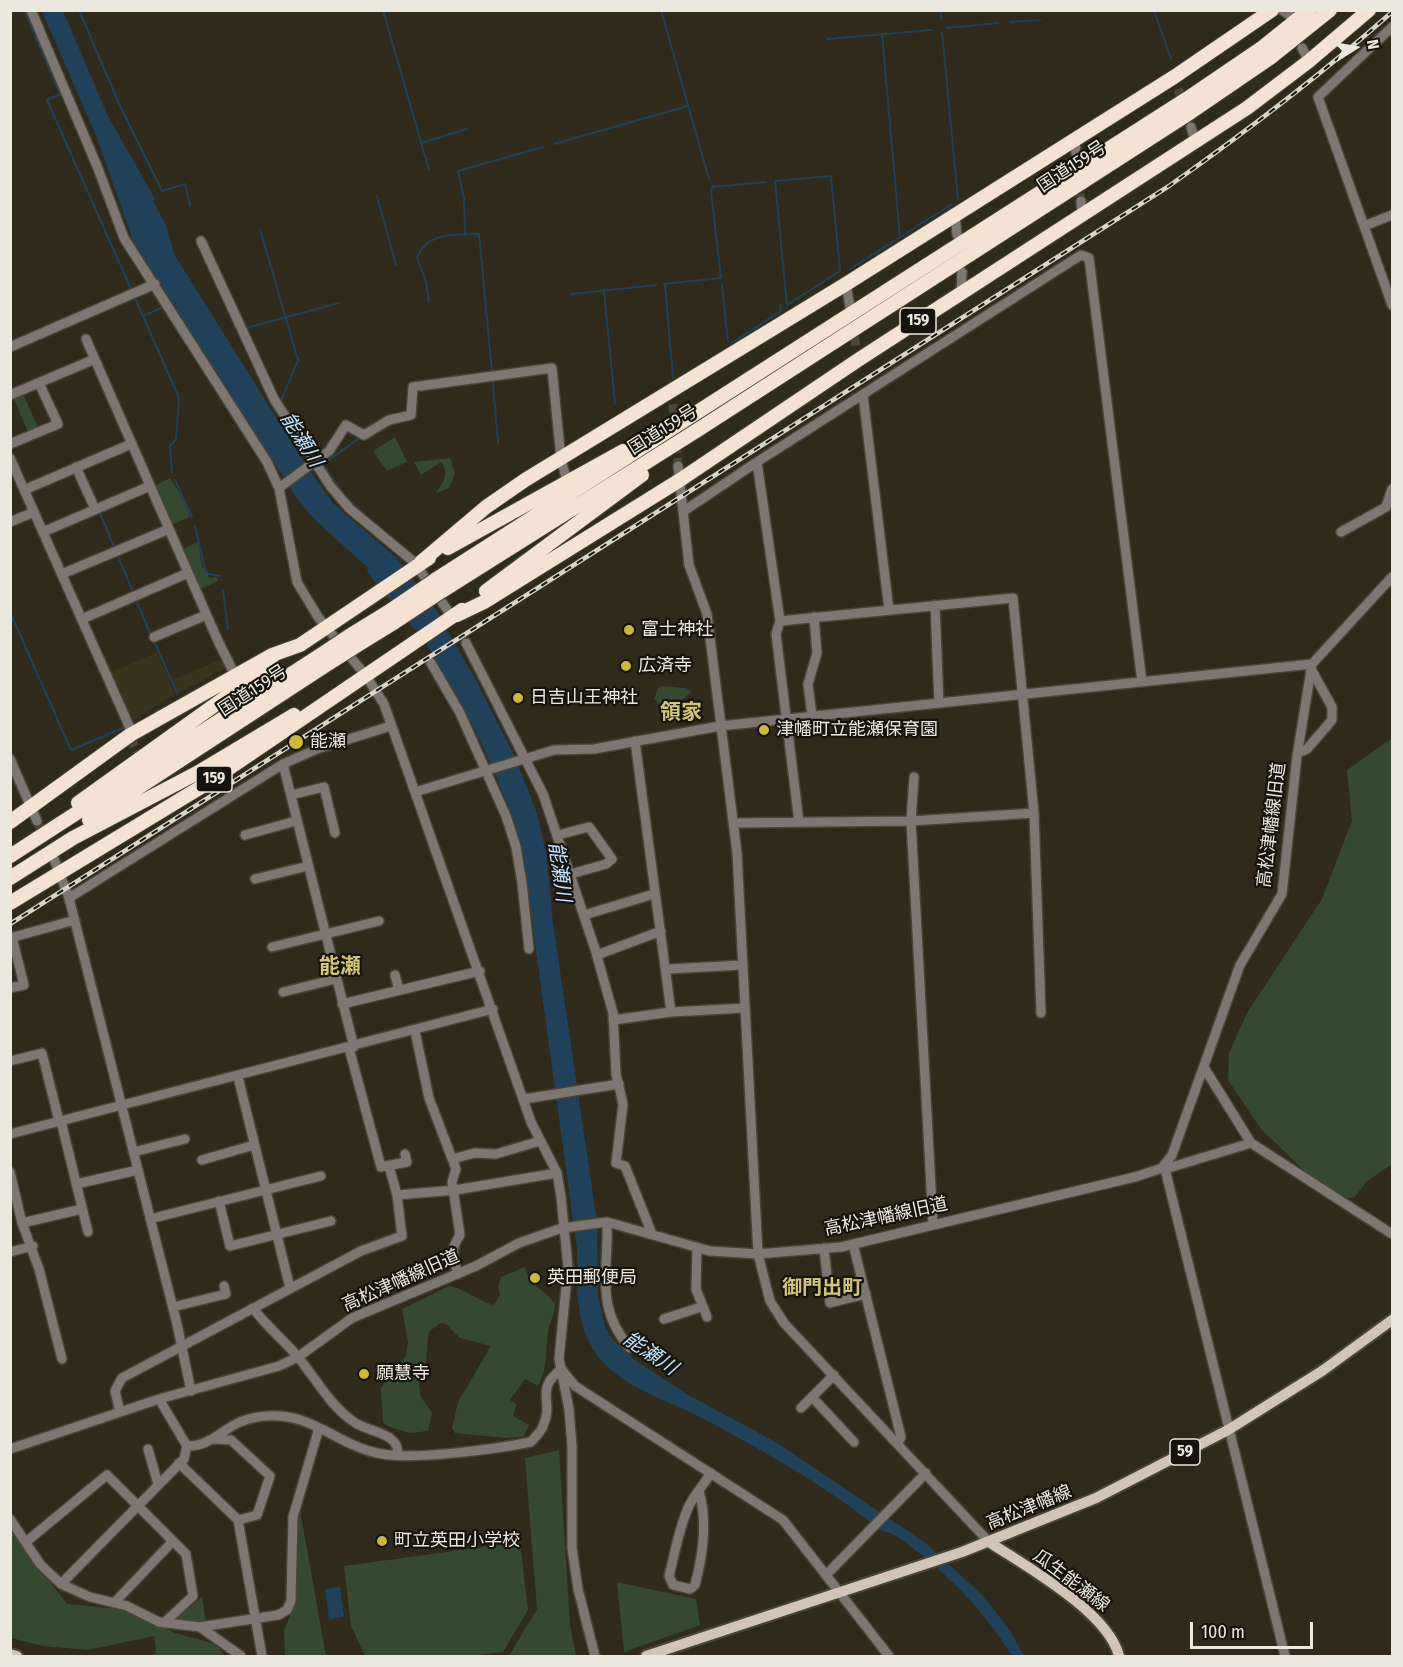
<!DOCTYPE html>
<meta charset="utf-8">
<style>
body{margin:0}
#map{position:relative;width:1403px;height:1667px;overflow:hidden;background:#2f2a1a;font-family:"Fira Sans Condensed",sans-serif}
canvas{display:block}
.frame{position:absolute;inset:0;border:12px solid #ebe8dd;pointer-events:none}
.north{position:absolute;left:1325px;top:18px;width:60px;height:60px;-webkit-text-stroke:4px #15130c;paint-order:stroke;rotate:79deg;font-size:16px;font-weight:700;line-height:24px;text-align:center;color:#ebe8dd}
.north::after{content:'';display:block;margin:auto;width:21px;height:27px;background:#ebe8dd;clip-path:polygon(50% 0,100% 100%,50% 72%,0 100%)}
.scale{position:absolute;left:1190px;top:1622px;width:123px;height:27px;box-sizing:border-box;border:3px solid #ebe8dd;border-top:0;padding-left:8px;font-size:18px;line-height:21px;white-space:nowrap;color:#ebe8dd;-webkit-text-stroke:4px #15130c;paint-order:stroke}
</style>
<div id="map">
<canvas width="1403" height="1667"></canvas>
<div class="frame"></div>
<div class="north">N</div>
<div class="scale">100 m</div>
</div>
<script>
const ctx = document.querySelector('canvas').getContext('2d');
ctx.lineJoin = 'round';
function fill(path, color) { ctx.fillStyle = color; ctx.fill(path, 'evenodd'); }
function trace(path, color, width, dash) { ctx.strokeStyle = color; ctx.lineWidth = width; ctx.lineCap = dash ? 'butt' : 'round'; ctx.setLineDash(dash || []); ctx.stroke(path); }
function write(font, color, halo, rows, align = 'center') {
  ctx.font = font + ' "Fira Sans Condensed","Noto Sans JP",sans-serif'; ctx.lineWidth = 4.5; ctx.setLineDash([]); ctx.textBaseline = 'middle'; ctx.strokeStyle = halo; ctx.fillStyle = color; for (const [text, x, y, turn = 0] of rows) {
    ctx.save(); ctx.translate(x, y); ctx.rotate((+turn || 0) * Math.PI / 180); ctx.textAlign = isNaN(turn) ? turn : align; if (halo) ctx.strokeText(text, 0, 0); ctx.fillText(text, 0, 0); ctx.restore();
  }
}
fill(new Path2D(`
 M157 652 175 694 131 722 110 673Z
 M222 659 226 668 178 693 173 680Z`), '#39331b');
fill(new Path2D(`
 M23 394 38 427 28 432 14 399Z
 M395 437 407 462 387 471 373 451Z
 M450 458 455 474 449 488 436 493C443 483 450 473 441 462L421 475 414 462Z
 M170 478 182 497 190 517 171 525 154 486Z
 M198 542 202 566 210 578 217 577 218 581 200 589 182 550Z
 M662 686 686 688 692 692 681 701 674 699 661 714 658 703 654 699 658 688Z
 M1392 738V1164L1366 1182 1354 1198 1342 1197 1313 1179 1261 1129 1228 1080 1229 1053 1248 1011 1322 899 1352 821 1347 770Z
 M525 1267C529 1285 546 1291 555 1304 555 1314 549 1323 548 1333 545 1352 548 1368 538 1386L525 1379 510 1400 516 1404 513 1416 529 1425 524 1436 507 1438 455 1433 452 1428 458 1402 491 1346 460 1338 446 1324 440 1323 430 1331 428 1337 426 1362 419 1386 421 1397 432 1413 428 1431 410 1433 387 1426 383 1422 381 1388 406 1355 408 1342 402 1309 449 1286C468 1290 477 1301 494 1305L500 1295 498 1286 501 1277Z
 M559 1450 570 1625 576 1656H509L537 1609 525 1458Z
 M300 1510 326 1656H285L284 1630 292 1612 296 1519Z
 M10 1530 67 1604 131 1610 175 1633 216 1644 225 1656H154L156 1652 154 1636 88 1650 43 1646 11 1638Z
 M520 1542 528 1610 503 1652 472 1656H365L351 1626 344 1566Z
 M617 1582 696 1599 700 1625 624 1652Z
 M202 1597 206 1623 178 1621 177 1617Z`), '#354931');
fill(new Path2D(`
 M42 11H63L108 116 155 199 153 201 166 225 174 254 304 462 333 503 396 557 438 612 440 619 474 676 515 757 537 813 546 852 553 923 597 1222 598 1295 605 1327 614 1341 635 1360 690 1396 776 1442 927 1544 983 1596 1009 1629 1024 1656H1012C987 1615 953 1579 915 1550 908 1544 900 1538 892 1534 887 1532 881 1531 876 1527 825 1485 766 1453 708 1421 673 1402 629 1391 602 1361 574 1329 577 1289 577 1249L523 856C503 774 461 702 419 631L413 628 368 573 367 567 313 518 296 497 133 241 97 138Z
 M340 1587 344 1617 329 1619 325 1589Z`), '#1f415a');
trace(new Path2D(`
 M24 10 60 94 47 100 131 289
 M79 10 120 106 162 191 185 184 190 206
 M383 10 429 170
 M661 10 709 179
 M940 10 941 19
 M1154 10 1171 59
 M1010 22 1040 20
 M946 28 998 23
 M942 32 958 199
 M882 34 900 237
 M827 39 932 30
 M421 143 467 129
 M554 144 688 106
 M831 176 840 271 787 305 775 181Z
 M713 187 766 182
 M377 196 396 265
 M260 229 298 360 281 401
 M465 235 464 198 458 171 543 147
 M850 269 952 204
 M664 284 721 278 711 191 713 186
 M665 284 673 378
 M722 285 728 342
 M604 291 615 404
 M571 294 656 285
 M136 300 179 398 176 439 170 446 172 473
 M429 302 426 282 417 258C427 231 455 235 479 234L492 371
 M143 316 163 307
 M246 328 339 303
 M732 343 781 311 780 305
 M493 383 498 443
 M358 439 323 464 346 498 364 514
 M175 480 192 517
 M100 513 114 547
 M195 526 205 569 208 574 220 576
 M119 559 132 589
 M223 590 228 629
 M137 602 151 636
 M10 612 71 750 123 728
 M154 641 177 693`), '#1f415a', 2);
trace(new Path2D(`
 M1178 89 1191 127
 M1076 153 1081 201
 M850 310 856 347
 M673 404 678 466
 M131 738 142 763
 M148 776 159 801
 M37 821 53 857`), '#4b4637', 9, [9, 4.5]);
const minor = new Path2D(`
 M31 10 97 166 124 238 267 462 279 488 297 582 318 617 366 676 384 704 531 1122 557 1173 561 1197 568 1267 559 1359 569 1409 572 1446V1548L578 1589 595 1656
 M1282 10 1291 16
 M1392 27 1318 97 1364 226 1392 215
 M1302 48 1309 61
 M1191 127 1195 141
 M1075 139 1076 153
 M1081 201 1082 216
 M955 214 957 235
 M1364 226 1392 305
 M201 241 274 399 331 487 350 509 414 562 453 618
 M846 284 850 307
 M961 293 962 272
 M86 339 218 641 235 675
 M10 347 155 284
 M10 395 95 359
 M863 395 889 610
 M10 444 58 424 39 383
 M10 458 130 728 131 738
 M678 466 689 565 707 614 737 853 758 1254 770 1301 784 1323 989 1542
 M76 467 95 509
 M279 488 329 451 346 425 364 435 389 420 411 415 413 387 552 368 561 459 565 474
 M24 490 131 444
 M684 511 757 462
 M10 522 34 512
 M43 532 150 486
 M1341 532 1386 507 1392 489
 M62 574 169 529
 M935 605 939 703
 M82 619 188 573
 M780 621 776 634 799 822
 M154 637 206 615
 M466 643 543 794 595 949 613 1013 616 1074 623 1104 616 1163 625 1166 652 1234
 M431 663 460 713 506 816 516 847 522 883 529 949
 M812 716 808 684 817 653 814 617
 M635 741 671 1012
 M1298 753 1307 749 1332 720V707L1311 669
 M10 759 37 821
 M914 777 911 821 933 1224
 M415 792 554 750 594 749 720 726 1312 664
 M291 795 324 787 335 833
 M1034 813 1041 1013
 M733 823 911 821 1034 813 1013 598 780 621 757 462 1081 255 1089 258 1142 682
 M245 835 296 821
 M558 835 589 827 612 859 606 864 571 874
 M54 859 69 898 177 1324 191 1391
 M255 879 308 866
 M69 898 283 764
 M584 915 654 894
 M10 938 75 920
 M272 947 379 921
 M597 955 661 931
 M668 969 743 965
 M395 975 399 990
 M10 988 24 985 12 937
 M283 992 336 979
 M342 1004 480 971
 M613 1020 671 1012 745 1008
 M415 1031 429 1098 456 1169 452 1182 460 1235C450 1249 453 1258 458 1274
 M354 1047 283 764 317 749 391 726
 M349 1048 381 1167 407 1162 405 1154
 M10 1061 42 1053 59 1121
 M1205 1069 1251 1143 1392 1234
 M238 1077 290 1288
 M524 1099 619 1084
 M61 1121 88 1232
 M10 1134 493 1009
 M133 1152 185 1139
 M453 1159 474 1153 496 1154 540 1141
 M202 1160 254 1145
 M1162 1168 1165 1169 1251 1143
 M1165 1169 1285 1656
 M10 1172 22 1223 39 1269 62 1359
 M76 1184 138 1170
 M397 1195 455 1190 557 1173
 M219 1201 230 1246 331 1221
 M150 1219 321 1176
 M607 1222C609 1271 594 1307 630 1348
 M22 1223 82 1209
 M853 1244 901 1437 898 1443
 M697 1248 696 1289 707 1317
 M824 1248 830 1303 866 1294
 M10 1252 33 1246
 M173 1307 226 1294 224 1286
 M253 1308C266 1326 283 1339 297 1356 316 1378 329 1405 354 1422 370 1433 399 1432 398 1455
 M664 1319 701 1307
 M563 1371 575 1386 783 1520 889 1656
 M812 1397 854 1442
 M159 1399 187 1446C208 1447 222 1430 240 1422 252 1417 267 1415 280 1416 315 1418 343 1446 377 1453 411 1461 496 1449 531 1442 535 1437 541 1432 543 1426 555 1401 533 1390 562 1369
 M801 1408 834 1375
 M120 1412 115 1391 122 1378 361 1251 402 1236 397 1195 389 1166
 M213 1439 231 1440 270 1476 257 1515 238 1520 262 1656
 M10 1449 159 1399 279 1366 298 1357 352 1318 476 1266 519 1243 562 1228 607 1222 710 1251 758 1254 841 1247 1135 1177 1162 1168 1172 1155 1240 965 1282 894 1297 756 1312 664 1392 577
 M148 1449 158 1484
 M179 1463 238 1520
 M699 1491C708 1522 703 1555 695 1585L690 1589 673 1585 669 1576C675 1553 679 1527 689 1506 695 1494 704 1484 711 1473
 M10 1519 40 1564 61 1584 90 1597 127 1606 159 1622 200 1627 241 1656
 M26 1542 107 1475 186 1554 193 1596 164 1623
 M827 1574 926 1473
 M61 1584 184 1459 187 1446
 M114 1603 173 1541
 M200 1627 278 1615 287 1610 291 1601 293 1517 319 1428`);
const major = new Path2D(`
 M989 1542C1027 1567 1108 1612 1119 1656
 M10 1654 17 1656
 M646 1656 962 1552 1096 1498 1228 1430 1322 1371 1392 1320`);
const highway = new Path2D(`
 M448 548 623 451
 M421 562 486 507 525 480 846 284 1174 77 1272 10
 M435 580 1188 98 1263 47 1309 10
 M442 591 696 431 1191 112 1270 58 1330 10
 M486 591 642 475
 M457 615 484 602 680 480 858 360 1247 108 1309 61 1369 10
 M349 636 388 612
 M356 646 395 622
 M78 803 272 664
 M89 820 334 660
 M10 822 130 735 272 655 300 645 429 558
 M10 856 328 650
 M10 878 73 838 197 773 294 715
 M10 903 206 784 462 610`);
trace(minor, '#494535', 12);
trace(major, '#494535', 14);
trace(highway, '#494535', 16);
trace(minor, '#7e7771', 9);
trace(major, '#d2c4b7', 10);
trace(highway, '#f4e3d3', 14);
const rail = new Path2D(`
 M10 924 1169 186C1247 131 1321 75 1392 12`);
trace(rail, '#d7d4c8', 4.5);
trace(rail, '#15130c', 2, [7]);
const highwayBridge = new Path2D(`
 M388 612 435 580
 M395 622 442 591
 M328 650 349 636
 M334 660 356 646`);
trace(highwayBridge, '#494535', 16, []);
trace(highwayBridge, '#f4e3d3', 14);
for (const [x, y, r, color] of [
 [629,630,6,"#ceb837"],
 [626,666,6,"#ceb837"],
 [518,698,6,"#ceb837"],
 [764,730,6,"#ceb837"],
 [296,742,8,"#ceb837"],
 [535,1278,6,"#ceb837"],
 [364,1374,6,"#ceb837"],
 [382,1541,6,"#ceb837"]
]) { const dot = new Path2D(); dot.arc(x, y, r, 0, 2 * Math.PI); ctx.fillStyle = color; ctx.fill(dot); trace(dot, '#15130c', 2); }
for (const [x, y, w] of [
 [918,321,36],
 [214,779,36],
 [1185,1452,30]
]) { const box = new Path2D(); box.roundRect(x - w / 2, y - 13, w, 26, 4.5); ctx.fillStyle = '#15130c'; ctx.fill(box); trace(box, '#ebe8dd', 1.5); }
write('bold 16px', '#ebe8dd', null, [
 ["159",918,321],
 ["159",214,779],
 ["59",1185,1452]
]);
write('18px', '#ebe8dd', '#15130c', [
 ["国道159号",1072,167,-33],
 ["国道159号",663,430,-32],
 ["国道159号",253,691,-33],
 ["高松津幡線旧道",1272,825,-83],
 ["高松津幡線旧道",886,1217,-12],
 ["高松津幡線旧道",401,1281,-24],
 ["高松津幡線",1029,1508,-22],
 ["瓜生能瀬線",1071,1581,37]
]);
write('18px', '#ebe8dd', '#15130c', [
 ["富士神社",641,630],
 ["広済寺",638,666],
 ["日吉山王神社",530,698],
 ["津幡町立能瀬保育園",776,730],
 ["能瀬",310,742],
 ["英田郵便局",547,1278],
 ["願慧寺",376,1374],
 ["町立英田小学校",394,1541]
], 'left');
write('italic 20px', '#c0e3ff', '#15130c', [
 ["能瀬川",301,440,58],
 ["能瀬川",559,872,82],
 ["能瀬川",650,1354,34]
]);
write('bold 20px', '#d3c577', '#15130c', [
 ["御門出町",822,1288]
]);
write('bold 21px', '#d3c577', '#15130c', [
 ["領家",681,713],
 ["能瀬",340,967]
]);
</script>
